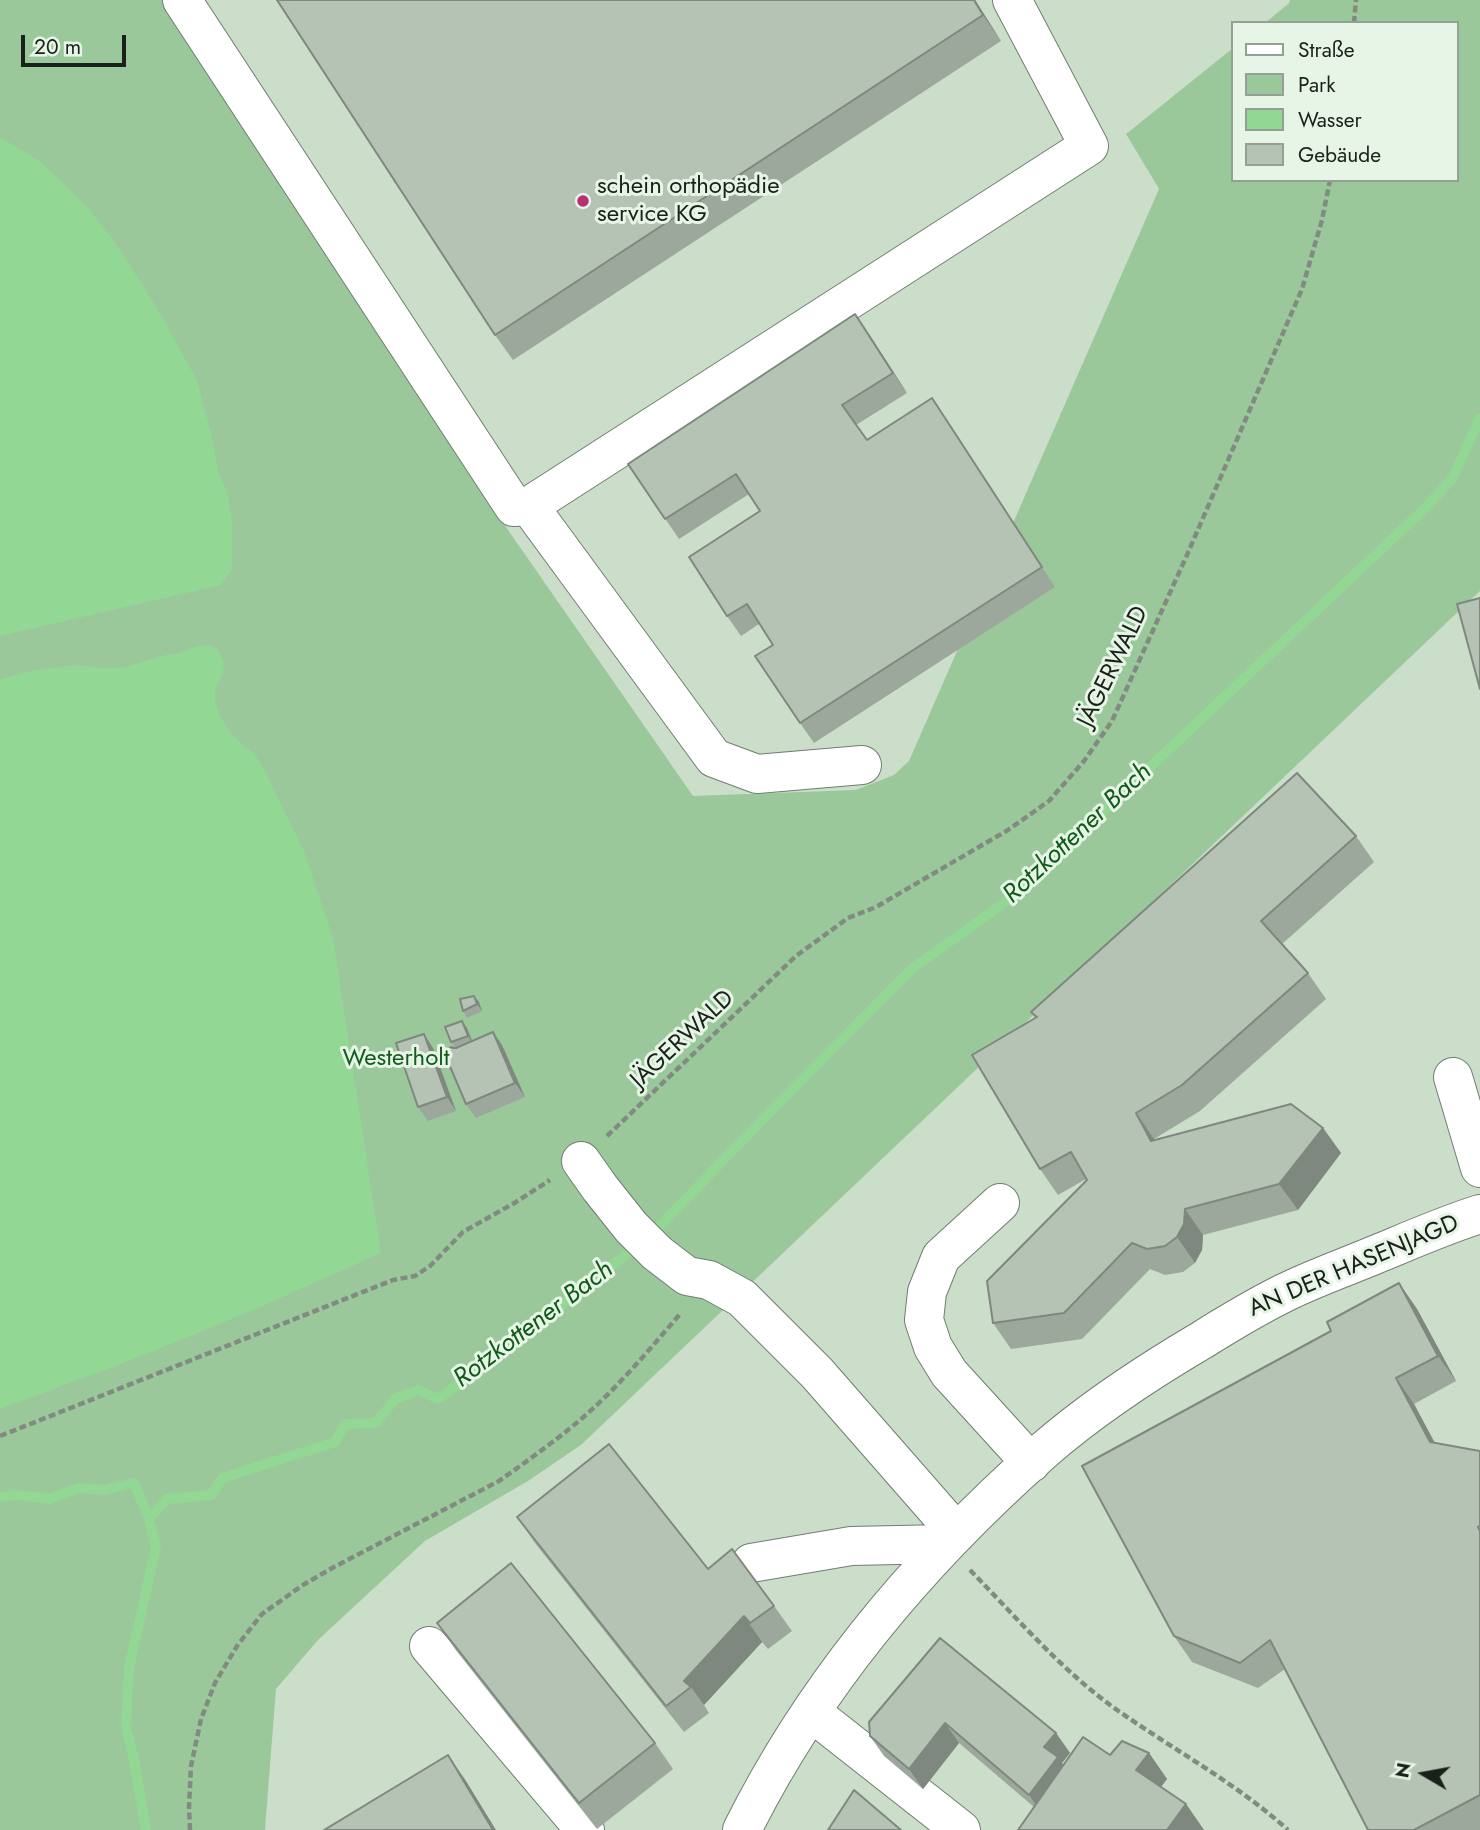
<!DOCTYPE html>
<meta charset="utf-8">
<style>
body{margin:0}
#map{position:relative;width:1480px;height:1830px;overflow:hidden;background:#d9e7d9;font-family:Jost,sans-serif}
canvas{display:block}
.legend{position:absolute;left:1231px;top:21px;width:228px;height:161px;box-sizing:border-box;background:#e6f5e6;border:2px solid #94a094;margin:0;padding:9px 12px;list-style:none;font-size:21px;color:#1a201a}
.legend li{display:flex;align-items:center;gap:14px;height:35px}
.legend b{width:35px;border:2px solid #94a094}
.north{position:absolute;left:1389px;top:1739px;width:70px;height:70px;-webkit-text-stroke:5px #e6f5e6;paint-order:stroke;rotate:280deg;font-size:19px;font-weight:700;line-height:28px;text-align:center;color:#1a201a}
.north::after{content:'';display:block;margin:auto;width:24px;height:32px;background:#1a201a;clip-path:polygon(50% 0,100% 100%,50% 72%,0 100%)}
.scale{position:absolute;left:21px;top:35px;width:105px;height:32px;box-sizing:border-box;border:4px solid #1a201a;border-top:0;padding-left:9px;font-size:21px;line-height:24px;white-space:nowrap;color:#1a201a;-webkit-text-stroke:5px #e6f5e6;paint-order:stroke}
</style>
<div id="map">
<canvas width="1480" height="1830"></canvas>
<ul class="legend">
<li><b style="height:9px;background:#fff"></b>Straße</li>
<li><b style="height:19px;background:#9ac89a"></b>Park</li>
<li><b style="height:19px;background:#92d793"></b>Wasser</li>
<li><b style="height:19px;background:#b5c3b5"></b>Gebäude</li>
</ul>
<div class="north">N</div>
<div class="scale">20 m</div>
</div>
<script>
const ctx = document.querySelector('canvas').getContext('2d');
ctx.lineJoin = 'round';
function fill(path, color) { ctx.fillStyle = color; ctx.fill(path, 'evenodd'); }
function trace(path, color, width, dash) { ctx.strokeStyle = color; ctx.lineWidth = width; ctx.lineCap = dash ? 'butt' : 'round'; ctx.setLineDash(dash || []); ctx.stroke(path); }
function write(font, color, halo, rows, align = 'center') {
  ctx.font = font + ' Jost,sans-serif'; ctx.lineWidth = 6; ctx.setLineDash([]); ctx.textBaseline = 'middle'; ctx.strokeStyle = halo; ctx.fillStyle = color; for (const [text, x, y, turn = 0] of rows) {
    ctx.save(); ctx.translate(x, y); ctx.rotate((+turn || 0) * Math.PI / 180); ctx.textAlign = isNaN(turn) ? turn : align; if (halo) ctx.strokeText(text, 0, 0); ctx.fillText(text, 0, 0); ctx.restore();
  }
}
fill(new Path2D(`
 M136 0H1290L1289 3 1265 23H1233V48L1126 134 1175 216 924 760 885 780 825 802 653 843Z
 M1480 591V1830H265L276 1689 318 1640 425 1541 528 1481 581 1445Z`), '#cadec9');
fill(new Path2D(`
 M0 0H165L334 254 508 530 693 796 856 790 894 775 909 761 1159 189 1126 134 1233 48V180H1457V23H1265L1289 3 1290 0H1480V591L581 1445 528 1481 425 1541 318 1640 276 1689 265 1830H0Z`), '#9ac89a');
fill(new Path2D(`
 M0 137 41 162 86 205 118 247 157 308 197 380 211 433 219 475 227 491 232 520V569L221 585 0 636Z
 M209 645 218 649C221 656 224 663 224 670 222 680 214 687 215 697 216 712 228 732 239 741 250 751 253 751 262 765L304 851 333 938 381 1253 258 1308 134 1359 0 1409V679L36 670 75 665 104 668 125 667 166 655 180 653 196 647Z`), '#92d793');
trace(new Path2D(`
 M654 1232 762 1120 913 968 1011 898 1423 510 1452 479 1480 418
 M0 1497 15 1495 50 1499 78 1488 105 1490 134 1483 149 1519 156 1547 129 1668 126 1727 134 1760 146 1830
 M149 1519 167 1499 211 1495 223 1478 335 1442 345 1424 376 1423 396 1398 418 1390 438 1399 480 1369 632 1250`), '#92d793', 10);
const minor = new Path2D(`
 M182 0 514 507 529 506 1089 146 1012 0
 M529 506 714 758 757 774 862 765
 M1453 1077 1480 1168
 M581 1161 600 1188 631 1227 657 1253 687 1276 709 1280 742 1298 817 1373 957 1533
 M1000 1203 941 1257 927 1292 924 1320 933 1347 949 1373 1031 1463
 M751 1563 851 1546 945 1544
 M429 1646 585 1830
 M811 1712 961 1830
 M742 1830C814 1685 921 1559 1042 1452 1091 1409 1146 1373 1202 1340 1229 1323 1256 1307 1284 1293 1314 1278 1346 1267 1377 1254 1411 1240 1445 1225 1480 1214`);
trace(minor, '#717e71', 40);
trace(new Path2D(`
 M1354 23 1356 0
 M607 1136 796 956 848 918 876 907 1008 830 1049 801 1084 761 1112 721 1187 555 1302 289 1322 220 1330 180
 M0 1436 393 1280 415 1276 430 1266 463 1232 516 1202 550 1180
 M970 1570C1017 1618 1062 1671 1117 1710 1174 1750 1236 1783 1288 1830
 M190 1830 189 1807 191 1766 201 1719 215 1683 237 1646 262 1614 303 1585 334 1567 499 1481C534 1456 570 1431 601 1401 630 1373 655 1343 681 1313`), '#818b81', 4.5, [7, 3.5]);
trace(minor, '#fff', 38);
fill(new Path2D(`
 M975 0 1001 41 513 360 495 335Z
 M855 314 907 393 856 425 867 440 932 398 1055 587 814 743 800 723 773 645 759 624 741 636 727 616 760 511 749 494 679 539 628 464Z
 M1356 836 1374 862 1282 944 1308 973 1326 999 1200 1111 1154 1139 1155 1140 1323 1128 1341 1153 1298 1210 1203 1235 1202 1250 1195 1263 1183 1272 1165 1275 1150 1269 1082 1339 1011 1349 993 1323 1087 1180 1086 1179 1058 1195 1040 1169 1035 1018 1031 1012Z
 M474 996 479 1002 482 1011 467 1018 463 1011Z
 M462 1021 467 1028 472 1041 493 1032 502 1045 525 1097 476 1118 466 1104 453 1048H455L451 1042Z
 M433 1048 456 1111 428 1121 418 1107Z
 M1399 1283 1417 1309 1456 1381 1414 1404 1435 1443 1480 1451V1830H1368L1285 1669 1258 1688 1192 1662 1174 1636 1331 1331Z
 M517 1517 708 1569 774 1606 792 1631 768 1649 762 1642 704 1705 709 1713 684 1732 535 1543Z
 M437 1623 655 1743 673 1769 597 1829 455 1649Z
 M940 1638 1056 1733 1070 1753 1062 1763 1063 1765 1110 1755 1149 1753 1167 1779 1161 1787 1186 1804 1204 1830H1018L1034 1807 959 1743 923 1789 884 1756 870 1736Z`), '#9ca89c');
fill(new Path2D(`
 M974 0H975L1001 41 983 15Z
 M855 314 869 334 907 393 893 373Z
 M474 996 479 1002 482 1011 477 1004Z
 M462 1021 467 1028 473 1043 468 1036Z
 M493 1032 502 1045 525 1097 515 1083Z
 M424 1034 433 1048 456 1111 447 1097Z
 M1136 1113 1154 1139 1170 1167 1151 1141Z
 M1323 1128 1341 1153 1298 1210 1279 1184Z
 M1185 1209 1203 1235 1202 1250 1195 1263 1177 1237Z
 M1399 1283 1417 1309 1456 1381 1438 1356Z
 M1396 1378 1414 1404 1448 1468 1430 1442Z
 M744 1616 762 1642 704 1705 691 1687 684 1681Z
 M945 1723 959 1743 923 1789 909 1769Z
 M1056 1733 1070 1753 1062 1763 1072 1777 1043 1815 1029 1795 1044 1747Z
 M1149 1753 1167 1779 1154 1796 1136 1770Z
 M448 1755 466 1781 496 1830H493Z
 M1186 1804 1204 1830H1167Z`), '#7f887f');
const building = new Path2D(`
 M277 0H974L983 15 495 335Z
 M855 314 893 373 842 405 867 440 932 398 1042 567 800 723 755 656 773 645 747 604 727 616 689 557 760 511 736 474 665 519 628 464Z
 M1480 598V689L1457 604Z
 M1297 773 1356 836 1261 921 1308 973 1182 1085 1136 1113 1151 1141 1291 1104 1323 1128 1279 1184 1185 1209 1184 1224 1177 1237 1165 1246 1147 1249 1132 1243 1064 1313 993 1323 987 1281 1087 1180 1071 1152 1040 1169 972 1055 1037 1017 1031 1012Z
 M474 996 477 1004 463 1011 460 999Z
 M462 1021 468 1036 451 1042 445 1027Z
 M493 1032 515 1083 466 1104 443 1050 452 1047 453 1048H456Z
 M424 1034 447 1097 418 1107 396 1043Z
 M1399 1283 1438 1356 1396 1378 1430 1442 1480 1451V1526L1478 1527 1480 1531V1795L1414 1830H1368L1270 1640 1240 1663 1174 1636 1082 1466 1331 1331 1327 1322Z
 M609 1444 708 1569 732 1549 774 1606 750 1623 744 1616 684 1681 691 1687 666 1706 517 1517Z
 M511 1563 655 1743 579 1803 437 1623Z
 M940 1638 1056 1733 1044 1747 1058 1757 1029 1795 945 1723 909 1769 870 1736 869 1722Z
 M1083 1737 1110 1755 1122 1741 1149 1753 1136 1770 1186 1804 1167 1830H1018Z
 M448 1755 493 1830H324Z
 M854 1790 901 1830H828Z`);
fill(building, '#b5c3b5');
trace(building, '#7f887f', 2);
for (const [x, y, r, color] of [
 [583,201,7,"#b73073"]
]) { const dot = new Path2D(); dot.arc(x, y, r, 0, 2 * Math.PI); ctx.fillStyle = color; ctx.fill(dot); trace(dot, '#e6f5e6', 2.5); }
write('24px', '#1a201a', '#e6f5e6', [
 ["schein orthopädie",597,187],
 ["service KG",597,215]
], 'left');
write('24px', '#1a201a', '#e6f5e6', [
 ["JÄGERWALD",1114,667,-64],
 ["JÄGERWALD",683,1040,-43],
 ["AN DER HASENJAGD",1354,1267,-23]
]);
write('24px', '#135b1d', '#e6f5e6', [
 ["Westerholt",396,1059]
]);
write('italic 26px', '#10591b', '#e6f5e6', [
 ["Rotzkottener Bach",1078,834,-43],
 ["Rotzkottener Bach",534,1325,-37]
]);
</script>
